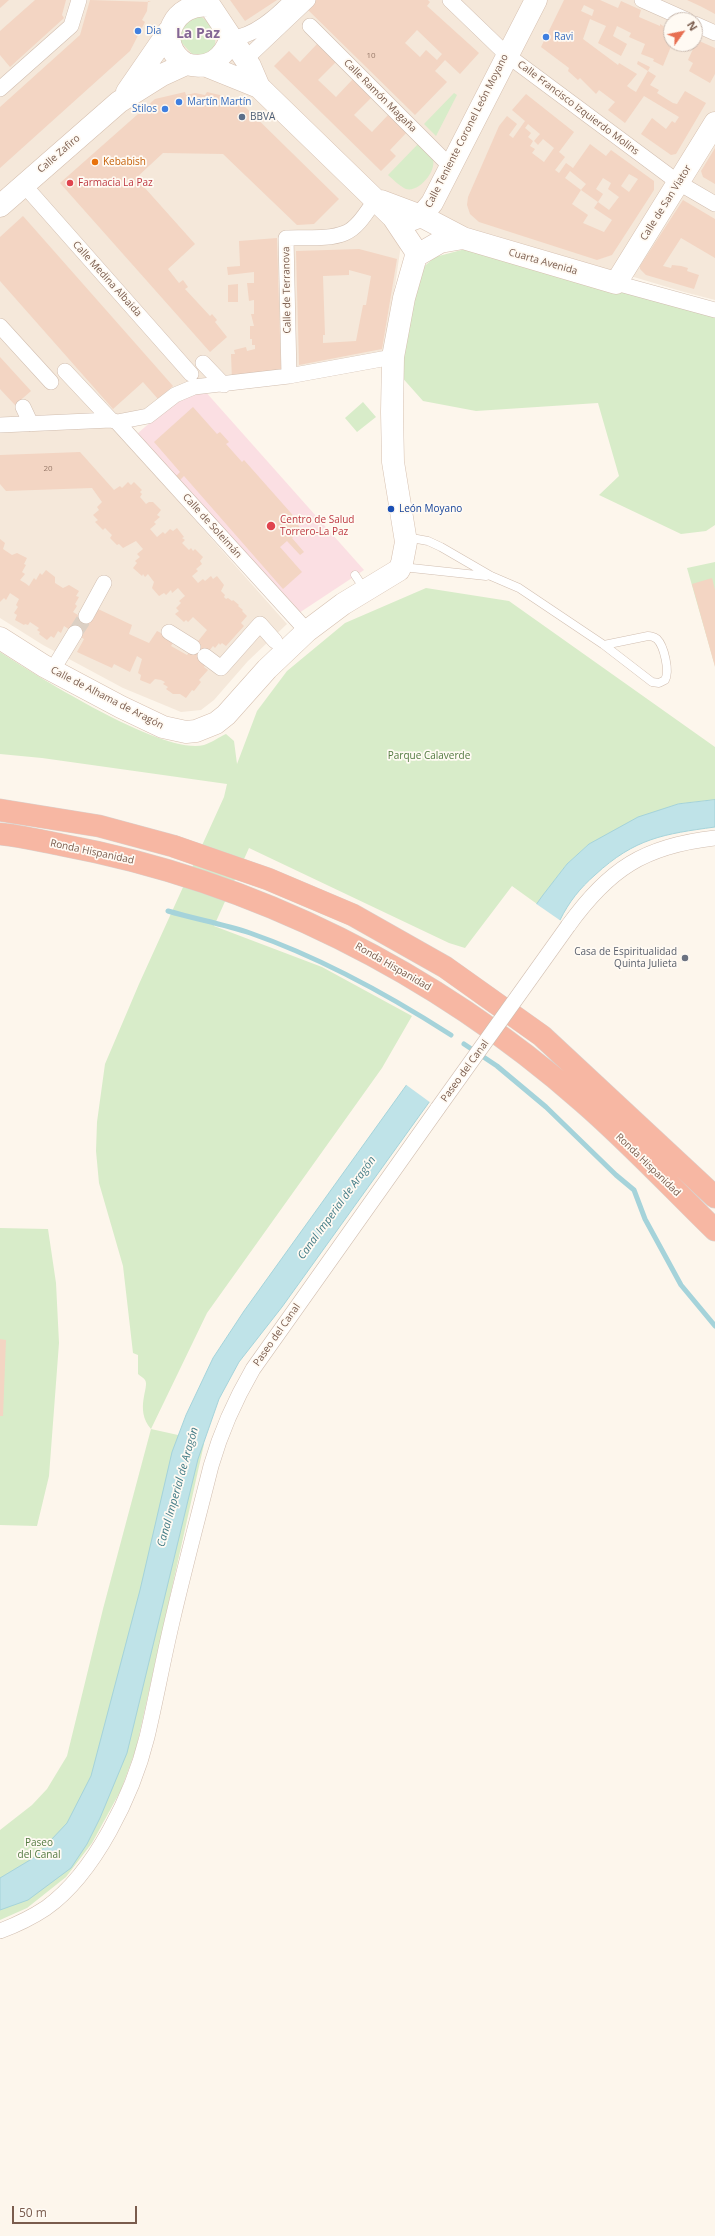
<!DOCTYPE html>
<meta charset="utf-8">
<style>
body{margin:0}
#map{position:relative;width:715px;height:2236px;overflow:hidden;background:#fdf6ec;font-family:"Open Sans",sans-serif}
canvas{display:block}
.north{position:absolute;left:663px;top:12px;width:40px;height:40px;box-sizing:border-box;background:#fffaf3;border:1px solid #cabbb1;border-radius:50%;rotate:57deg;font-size:11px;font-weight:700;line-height:16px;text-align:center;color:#7a5c4d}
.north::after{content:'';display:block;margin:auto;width:14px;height:18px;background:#e76f51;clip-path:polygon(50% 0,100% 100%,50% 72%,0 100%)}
.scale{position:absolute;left:12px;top:2206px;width:125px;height:18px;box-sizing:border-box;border:2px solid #7a5c4d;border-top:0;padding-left:5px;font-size:12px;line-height:14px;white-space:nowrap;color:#7a5c4d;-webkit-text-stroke:3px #fffaf3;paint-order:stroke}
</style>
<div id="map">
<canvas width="715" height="2236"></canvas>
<div class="north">N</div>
<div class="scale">50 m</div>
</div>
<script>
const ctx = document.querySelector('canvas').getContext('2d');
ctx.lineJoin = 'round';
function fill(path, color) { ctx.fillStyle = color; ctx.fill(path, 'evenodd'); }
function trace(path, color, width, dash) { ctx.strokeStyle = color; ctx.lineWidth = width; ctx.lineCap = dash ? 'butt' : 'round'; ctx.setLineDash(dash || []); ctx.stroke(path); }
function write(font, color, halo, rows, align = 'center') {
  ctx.font = font + ' "Open Sans",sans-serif'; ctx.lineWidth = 3.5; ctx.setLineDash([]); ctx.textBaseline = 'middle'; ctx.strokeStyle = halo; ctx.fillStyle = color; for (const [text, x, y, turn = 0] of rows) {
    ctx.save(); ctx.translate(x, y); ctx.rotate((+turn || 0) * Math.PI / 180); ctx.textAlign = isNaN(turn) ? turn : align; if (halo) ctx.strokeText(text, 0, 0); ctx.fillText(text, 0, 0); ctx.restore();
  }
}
fill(new Path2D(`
 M0 0H715V300L684 292 450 222 438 221 408 234 401 245 385 353 232 383 146 413 118 417 0 419ZM671 20H695V44H671Z
 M110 424 287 624 248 661 214 700 201 710 181 712 123 688 43 645 0 618V428Z`), '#f5e8da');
fill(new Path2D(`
 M204 390 364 570 296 615 137 434 185 392Z`), '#fbdfe3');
fill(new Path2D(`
 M200 16C212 23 219 39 213 52L194 56 180 41 178 25Z
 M454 93 457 95 436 136 424 124Z
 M419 143C423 148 429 152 432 157 439 169 419 193 406 189 399 186 393 179 388 175Z
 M469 248 715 316V525L706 531 681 534 599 495 619 476 598 403 476 411 423 401 399 374 420 270 435 257Z
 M363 402 376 417 357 432 345 418Z
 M715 562V666L687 568Z
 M426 588 509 601 715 747V800L678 804 589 844 567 864 537 904 512 886 465 948 449 943 249 848 214 926 322 967 412 1016 382 1068 207 1313 151 1429 178 1435 204 1444 136 1749 121 1790 92 1843 66 1877 27 1908 0 1920V1830L32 1805 47 1789 67 1756 103 1609 151 1429C134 1409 150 1387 145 1380 144 1378 140 1376 138 1374V1355L133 1353 123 1266 99 1183 96 1151 97 1122 105 1064 139 984 224 797 227 784 42 758 0 754V652C37 676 164 756 204 745 211 743 219 737 226 734L234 741 237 764 257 711 287 671 345 623Z
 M0 1228 48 1229 56 1283 59 1343 49 1476 37 1526 0 1525Z`), '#d8ecc9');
const water = new Path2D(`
 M715 800V827C664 834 635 838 595 875 580 888 569 902 560 920L282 1307 239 1362 219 1399 198 1459 127 1753 100 1818 87 1844 71 1868 28 1900 0 1910V1878L35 1857 67 1823 91 1776 140 1590 172 1452 186 1415 213 1358 244 1311 543 895 567 864 589 844 638 817 678 804Z`);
fill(water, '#bfe3e8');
trace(water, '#a5d3da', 1);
fill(new Path2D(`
 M535 903 561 921 431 1103 405 1084Z`), '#fdf6ec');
trace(new Path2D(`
 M168 911C195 919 223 924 250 933 322 958 387 994 451 1035
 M464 1044 497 1066 546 1107 616 1175 634 1190 645 1219 681 1285 715 1326`), '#a5d3da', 5);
fill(new Path2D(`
 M0 0H9L0 8Z
 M35 0H66L62 15 64 18 10 67 0 55V31Z
 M90 0 151 2 148 1 147 11 142 20 145 22 130 51 0 168V107L80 35Z
 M230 0H277L245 21Z
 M312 0H428L430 2 427 6 479 53 460 74 445 60 435 71 447 82 415 115 305 7ZM417 30 442 54 437 60 426 50 420 57 405 43Z
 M564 0H600L618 8 621 1 641 10 639 17 660 26V24L671 31 672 44 663 66 653 61 654 59 641 54 645 44 629 37 631 33 617 26 613 36 627 44 621 56 598 43 606 26 590 19 583 39 618 65 619 63 637 74 627 86 631 89 636 92 648 71 656 76 650 85 659 90 657 93 673 103 677 104 685 91 706 103 676 154 671 155 641 134 652 118 666 129 672 121 675 123 679 117 644 96 625 123 608 110 615 102 599 90 596 94 580 78 578 80 568 71 569 68 541 47ZM584 5 594 10 592 16 581 11Z
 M687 0H715V14L702 7Z
 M697 40 715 48V74L710 83 689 71 693 63 688 60Z
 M317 44 336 62 318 80 336 97 353 79 372 97 354 115 372 132 389 114 407 132 390 150 396 156 381 171 274 66 289 51 300 62Z
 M638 61 650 67 648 71 637 64Z
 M185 92 186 95 195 93 205 95 207 92 237 99 339 199 314 224 297 225 223 154 163 153 136 178 195 244 168 269 179 283 183 280 188 287 185 289 210 316 212 314 217 320 215 322 227 337 210 352 60 183 155 99Z
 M526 94 574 132 559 152 565 157 555 170 559 173 566 163 573 168 590 144 606 156 611 150 654 181V190L612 255 597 260 479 222 470 214 467 205 468 197 499 126 507 116 517 124 509 135 513 138 525 121 512 110ZM528 124 540 134 534 141 538 145 543 139 554 148 544 162 532 153 535 149 530 146 533 141 528 137 531 133 525 128ZM570 171 586 184 581 190 565 178ZM629 174 638 179 629 192 621 186ZM603 178 611 183 608 189 619 197 609 210 598 202 594 208 612 220 604 232 583 223 588 215 572 204 581 190 598 202 603 194 596 189Z
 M715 148V184L703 177 701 171Z
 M683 200 715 219V258L681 238 663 266 671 268 672 265 681 266 688 268 687 271 699 275 694 289 646 275 640 269V266Z
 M23 216 173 386 158 399 143 382 113 409 0 281V237Z
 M277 238 281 369 232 381 231 354H235L234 350 246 347 247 351 255 349V345H252V339H250V326H254L251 314H254V300L249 301 247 283H254V272L228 275 227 267 240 266 239 241Z
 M359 249 397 259 382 349 299 365 296 251ZM349 270 371 276 366 305H363L356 341 323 343V335H325L323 276 349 275Z
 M238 284V302H228V285Z
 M0 357 31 391 15 405 0 389Z
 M193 407 217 434 220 432 229 442 226 444 242 462 244 460 298 521 296 522 301 529 292 538 304 552 300 555 287 541 280 547 302 572 283 589 184 476 179 481 175 477 180 472 154 442Z
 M80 452 114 490 120 486 122 488 128 482 131 485 134 482 142 490 140 492 142 494 140 497 146 504 149 502H153L161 510 157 515 160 517 154 522 156 524 150 529 157 537 163 532 165 534 170 529 173 531 177 528 184 537 182 538 185 540 182 543 189 550 191 548 193 551 195 549 203 557 200 561 202 564 196 569 198 571 192 576 198 583 203 579 205 581 211 576 213 579 217 576 224 585 221 591 225 595 224 597 226 599 228 598 232 601 233 600 239 605 238 606 243 610 242 611 247 616 241 623 244 626 226 646 222 643 220 645 219 643 215 648 213 646 205 656 206 664 204 667 208 670 199 680 201 682 194 691 192 690 186 698 180 694H173L166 689 168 687 163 684 165 682 161 680 155 679 150 684 140 680 141 675 138 673 142 659 137 656 130 672 114 664 112 668 77 652 84 639 64 626 61 633 58 631 54 638 51 636 47 640 39 634 40 632 37 630 39 628 30 622 28 625 25 624 24 625 15 620 17 615 14 613 18 607 16 605 19 599 10 593 6 600 4 598 0 602V539L5 543 3 549 12 555 17 553 27 558 24 564 26 565 22 572 25 574 20 580 25 583 29 586 34 578 36 580 40 573 42 575 46 570 55 577V583L63 588 69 585 79 591 76 596 79 597 75 604 77 606 73 612 78 615 80 612 93 620 98 609 132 625 129 634 149 643 157 631 161 633 162 630 175 639 171 646 187 655 207 630 193 617 188 622 186 620 184 622 175 614 179 611 176 608 181 603 179 601 185 596 178 588 172 593 171 590 166 595 164 593 159 596 152 588 154 582 148 574 145 577 143 574 142 576 133 568 137 563 135 561 140 557 137 554 143 549 136 541 123 548 119 544 117 545 110 538 112 535 105 528 103 530 95 522 98 520 93 515 99 510 97 507 102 502 92 488 6 491 0 484V455Z
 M712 578 715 590V667L692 584Z
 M0 1339 6 1340 3 1416H0Z`), '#f3d5c3');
trace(new Path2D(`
 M75 633 86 616`), '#dcd0c4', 15, [15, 8]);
const lane = new Path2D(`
 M406 537 428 541 441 547 491 576 519 588 604 645 652 682 659 683 665 680C670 671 664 646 657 639 654 637 651 636 648 636L604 645
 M402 567 486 576
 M355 575 365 590`);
const street = new Path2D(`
 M450 0 507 55 679 183 715 204
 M642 0 687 20
 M695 24 715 33
 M310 26 451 167
 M231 38C253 37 277 16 292 0
 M252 53 308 0
 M0 89 71 26 79 0
 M24 185 191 374
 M616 283 715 310
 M0 326 51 382
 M203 363 224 385
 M65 371 111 420
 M289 376 286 238C304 237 328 240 345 233 358 228 368 210 376 199
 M23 407 31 424
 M117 422 307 631
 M0 425 111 420 117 422 148 416 175 395 194 387 289 376 393 357
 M86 616 104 583
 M169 632 193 647
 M205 656 221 668 260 624 275 641
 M58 661 75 633
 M568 926C609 869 644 846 715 838
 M0 1931C16 1925 31 1918 46 1908 95 1873 133 1794 147 1737 156 1699 163 1660 172 1622 184 1570 198 1518 211 1466 221 1431 235 1400 253 1369L438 1108`);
const secondary = new Path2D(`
 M206 0 250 66 259 87
 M210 6C176 0 152 43 186 64 208 70 223 60 231 38
 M127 92 169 31
 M381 201 421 216 463 238 616 283 715 123
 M0 206 119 102 162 75 186 64
 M408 221 421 216 432 203 536 0
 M416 256 440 242 463 238
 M0 638 44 666 121 707 163 727 186 732 196 731 216 723 226 715 267 669 307 631 343 604 399 570 402 563 406 542 393 462 392 412 393 357 404 298 416 256 415 250 393 217 259 87 207 66`);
const highway = new Path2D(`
 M0 810 99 826 173 846 268 879 353 915 445 967 542 1036 715 1197
 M0 834C21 836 41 841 62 845 255 881 435 972 583 1102 629 1142 671 1187 715 1230`);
trace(lane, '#d1beb0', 9);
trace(street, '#d1beb0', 16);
trace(secondary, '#d6c0b0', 23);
trace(highway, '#dad1cd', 23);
trace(lane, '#fff', 8);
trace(street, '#fff', 15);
trace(secondary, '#fff', 22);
trace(highway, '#f7b7a3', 22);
const streetBridge = new Path2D(`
 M438 1108 568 926`);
trace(streetBridge, '#d1beb0', 16, []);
trace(streetBridge, '#fff', 15);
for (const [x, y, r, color] of [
 [138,31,4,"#3f7fe0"],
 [546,37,4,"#3f7fe0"],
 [179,102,4,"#3f7fe0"],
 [165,109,4,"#3f7fe0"],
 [242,117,4,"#5c6f8a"],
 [95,162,4,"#e8710a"],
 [70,183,4,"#e0444e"],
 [391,509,4,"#1a4fb4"],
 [271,526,5,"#e0444e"],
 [685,958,4,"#6b7280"]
]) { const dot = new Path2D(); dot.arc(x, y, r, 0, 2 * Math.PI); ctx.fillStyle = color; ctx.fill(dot); trace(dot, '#fffaf3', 1.5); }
write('8px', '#987a6a', null, [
 ["10",371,56],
 ["20",48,469]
]);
write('10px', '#366cbe', '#fffaf3', [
 ["Dia",146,31],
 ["Ravi",554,37],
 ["Martín Martín",187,102],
 ["Stilos",157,109,"right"]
], 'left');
write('10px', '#7a5c4d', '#fffaf3', [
 ["Calle Ramón Magaña",380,96,45],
 ["Calle Francisco Izquierdo Molins",578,108,37],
 ["Calle Teniente Coronel León Moyano",467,131,-63],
 ["Calle Zafiro",59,154,-41],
 ["Calle de San Viator",666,203,-58],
 ["Cuarta Avenida",543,262,16],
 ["Calle Medina Albaida",107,279,48],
 ["Calle de Terranova",287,290,-91],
 ["Calle de Soleimán",212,526,48],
 ["Calle de Alhama de Aragón",107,698,27],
 ["Ronda Hispanidad",92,852,12],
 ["Ronda Hispanidad",393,967,30],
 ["Paseo del Canal",465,1071,-54],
 ["Ronda Hispanidad",648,1165,44],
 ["Paseo del Canal",277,1335,-55]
]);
write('10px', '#4e5e75', '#fffaf3', [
 ["BBVA",250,117]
], 'left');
write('10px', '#c56008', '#fffaf3', [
 ["Kebabish",103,162]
], 'left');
write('10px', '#be3a42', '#fffaf3', [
 ["Farmacia La Paz",78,183],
 ["Centro de Salud",280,520],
 ["Torrero-La Paz",280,532]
], 'left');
write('10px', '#164399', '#fffaf3', [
 ["León Moyano",399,509]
], 'left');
write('10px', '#537a41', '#fffaf3', [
 ["Parque Calaverde",429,756],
 ["Paseo",39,1843],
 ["del Canal",39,1855]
]);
write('10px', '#5b616d', '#fffaf3', [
 ["Casa de Espiritualidad",677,952],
 ["Quinta Julieta",677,964]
], 'right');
write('italic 11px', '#437c86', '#fffaf3', [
 ["Canal Imperial de Aragón",337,1208,-54],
 ["Canal Imperial de Aragón",178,1487,-74]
]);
write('bold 14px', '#846695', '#fffaf3', [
 ["La Paz",198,34]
]);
</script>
